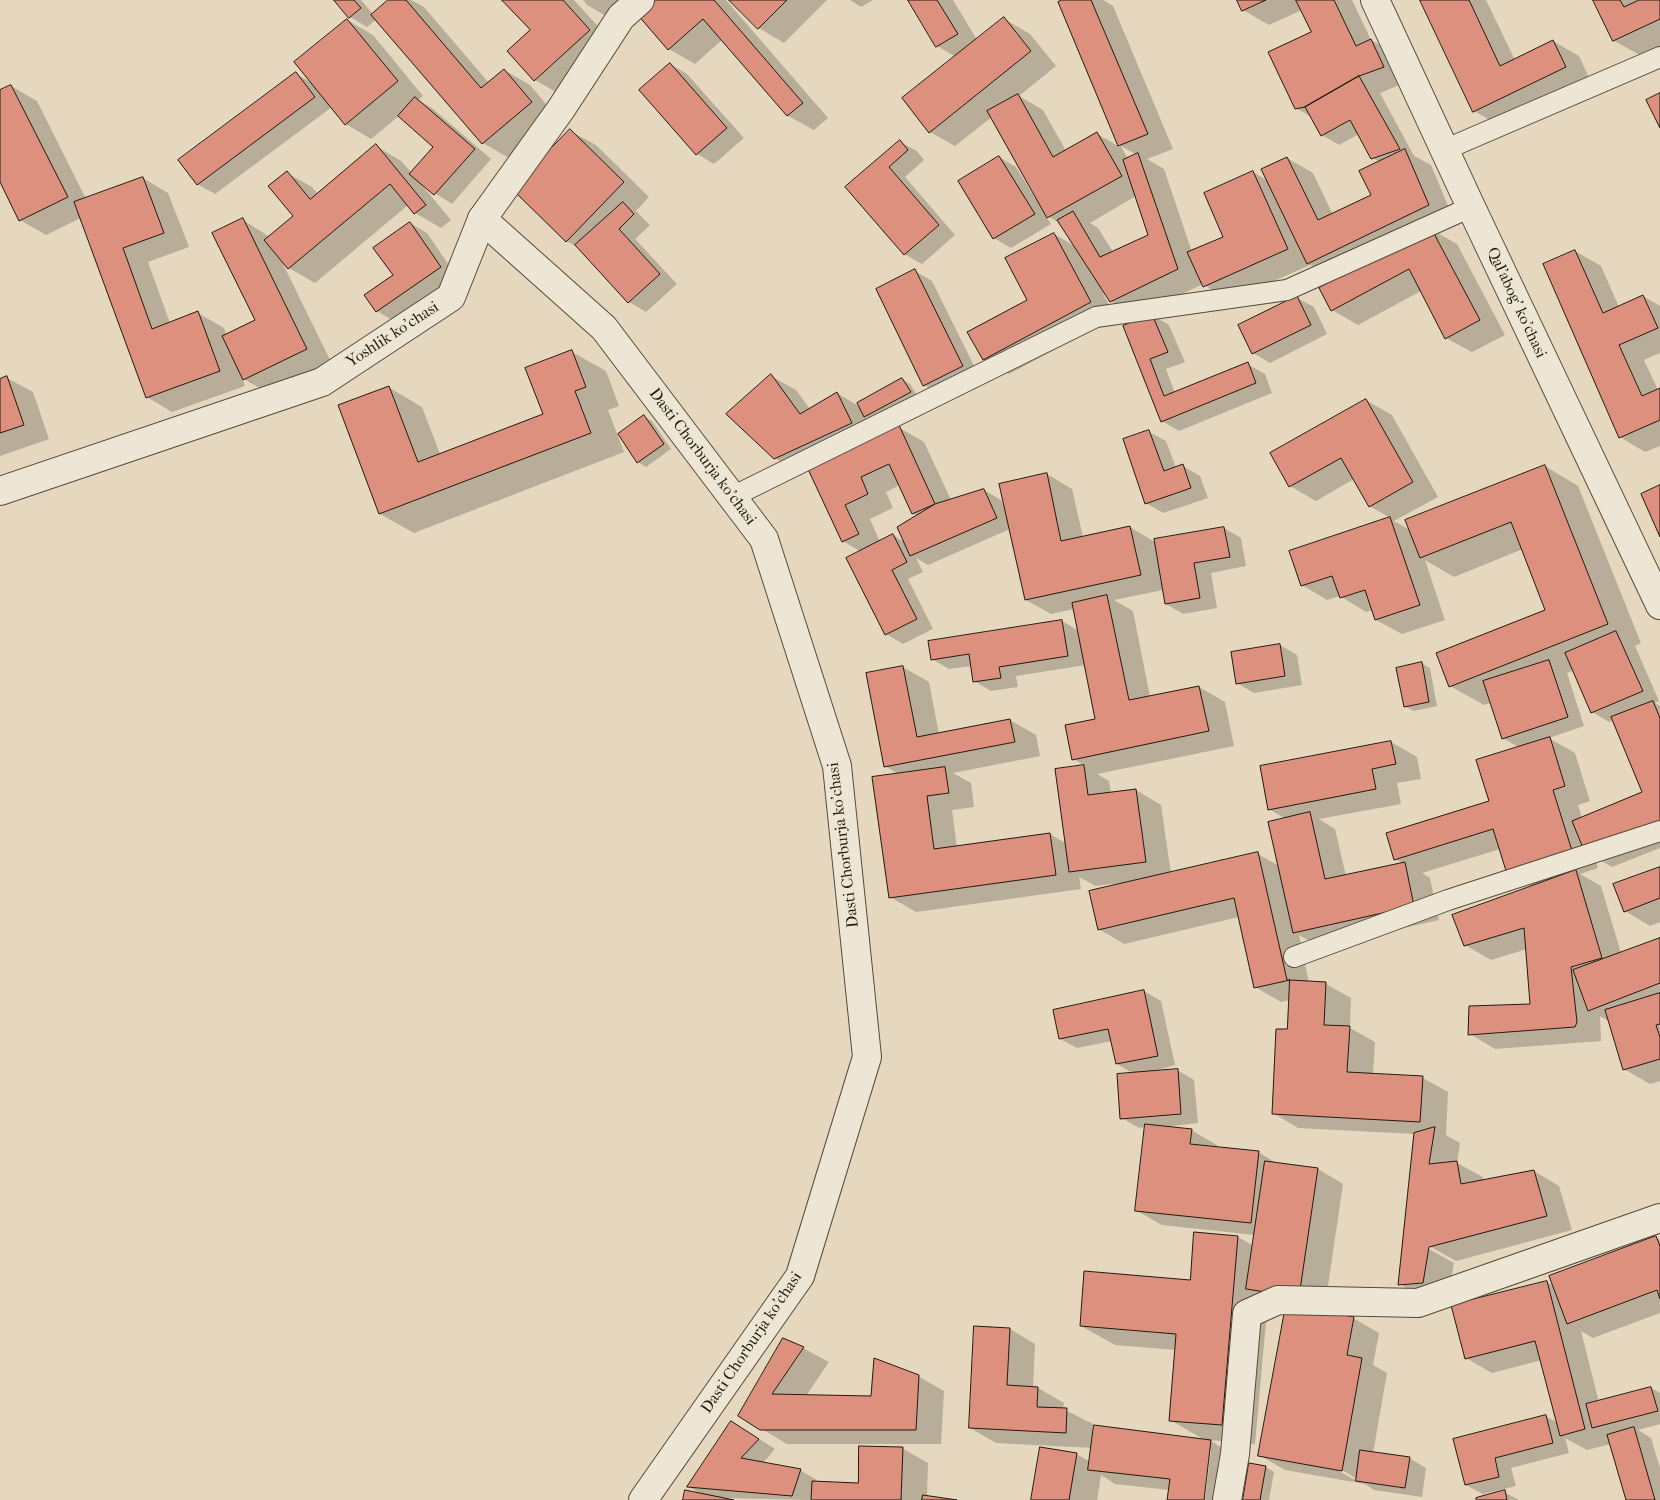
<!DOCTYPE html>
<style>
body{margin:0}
canvas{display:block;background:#e5d8be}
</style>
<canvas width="1660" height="1500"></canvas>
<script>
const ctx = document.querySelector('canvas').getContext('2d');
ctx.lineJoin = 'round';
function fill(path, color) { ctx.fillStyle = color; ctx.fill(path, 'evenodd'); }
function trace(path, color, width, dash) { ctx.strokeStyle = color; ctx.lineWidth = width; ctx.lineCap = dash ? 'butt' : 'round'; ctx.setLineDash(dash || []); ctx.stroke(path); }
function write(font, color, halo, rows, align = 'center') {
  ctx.font = font + ' "IM FELL French Canon",serif'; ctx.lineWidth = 4; ctx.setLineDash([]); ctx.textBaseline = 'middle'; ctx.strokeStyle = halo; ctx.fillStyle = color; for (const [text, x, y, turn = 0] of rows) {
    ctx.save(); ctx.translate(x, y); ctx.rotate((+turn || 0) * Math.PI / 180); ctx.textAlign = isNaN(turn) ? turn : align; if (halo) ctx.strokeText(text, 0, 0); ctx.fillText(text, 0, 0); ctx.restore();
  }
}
fill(new Path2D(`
 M336 0H361L373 14 390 0H411L424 7 489 83 504 70 530 85 557 117 509 158 483 143 377 19 367 27 350 17Z
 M504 0H574L615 45 561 95 535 80 509 51 532 30Z
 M583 0H638L613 20 587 5Z
 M655 0H726L828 118 814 130 788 116 722 40 695 64 669 49Z
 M730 0H827L784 43 759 28Z
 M850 0H873L861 7Z
 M910 0H953L977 40 1004 19 1030 34 1056 66 1019 96 1043 110 1066 151 1097 134 1120 147 1060 3 1066 0H1103L1113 6 1173 149 1147 159 1164 169 1192 252 1225 237 1253 172 1268 181 1287 158 1313 173 1333 215 1373 196 1380 162 1372 158 1359 134 1339 145 1322 135 1313 118 1296 108 1313 32 1302 10 1269 25 1243 10 1239 0H1352L1371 40 1397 55 1409 81 1380 93 1414 156 1431 165 1454 220 1432 230 1457 244 1505 335 1472 352 1446 338 1421 291 1358 325 1332 310 1362 267 1333 278 1310 265 1229 301 1203 284 1136 316 1111 301 1105 293 1103 294 1116 317 1009 374 983 359 1029 300 1054 234 1076 247 1062 224 1045 215 1051 224 1011 248 994 238 999 157 1016 167 1035 198 1037 197 992 117 955 146 930 132 956 57 937 46ZM1121 146 1137 155 1128 159ZM1136 196 1149 236 1113 252 1098 228 1090 223Z
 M1421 0H1486L1515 60 1553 41 1579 56 1591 82 1500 126 1474 111Z
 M1595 0H1660V46L1640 55 1614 41Z
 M347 20 373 35 423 96 418 100 432 108 491 159 452 204 421 184 451 220 441 228 415 213 408 205 315 283 289 268 281 260 332 364 270 394 242 378 245 386 172 412 147 397 81 218 46 235 20 220 0 180V92L11 86 37 101 86 199 143 178 168 193 189 247 148 262 170 323 198 313 224 328 227 336 256 321 243 220 270 237 294 216 287 173 312 187 318 194 376 146 401 161 412 173 435 147 400 115 371 139 346 124 332 107 215 194 197 184 296 74 312 83Z
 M670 64 687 74 744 138 714 164 697 154Z
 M570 131 596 145 649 197 636 211 650 225 635 239 677 284 646 312 629 302 580 249 567 241 513 189Z
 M900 142 917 151 924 160 905 177 955 235 922 264 904 254 847 187Z
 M410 223 427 233 457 277 394 321 377 311 394 276Z
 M1575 251 1601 266 1619 307 1643 296 1660 306V353L1644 360 1658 390 1660 389V446L1645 452 1620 437Z
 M915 271 932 281 979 376 941 395 924 385Z
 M1297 298 1314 307 1327 334 1270 363 1253 353Z
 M1152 315 1169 325 1185 362 1166 369 1175 393 1247 364 1265 374 1272 393 1179 431 1162 421 1124 327Z
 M572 352 606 371 619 406 608 410 624 452 414 533 380 514 339 406 388 387 422 407 440 454 544 415Z
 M771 376 796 390 810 409 837 393 860 407 902 379 910 384 918 397 874 421 866 417 876 437 898 427 924 442 951 500 984 490 1001 500 1004 507 1047 474 1072 489 1083 537 1130 527 1155 542 1224 528 1241 538 1246 566 1211 573 1217 608 1183 614 1166 604 1163 590 1114 600 1133 611 1150 697 1199 687 1225 702 1234 746 1097 774 1109 781 1111 793 1136 790 1161 805 1171 874 1258 854 1279 866 1286 819 1269 809 1391 742 1417 757 1421 779 1397 783 1401 804 1319 819 1335 829 1346 876 1403 863 1395 859 1491 802 1520 748 1503 738 1491 703 1484 705 1450 686 1547 610 1523 549 1454 577 1425 560 1445 620 1402 634 1376 620 1373 610 1366 612 1340 596 1327 600 1302 585 1290 552 1391 518 1369 506 1354 479 1316 501 1290 486 1272 453 1366 400 1392 415 1438 497 1394 521 1410 530 1545 466 1578 486 1641 643 1635 646 1659 701 1655 703 1660 706V848L1612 867 1595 857 1598 868 1580 874 1601 886 1621 953 1660 939V1081L1650 1084 1624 1069 1610 1022 1600 1016 1601 1041 1495 1049 1470 1034 1531 1005 1527 949 1491 960 1465 945 1532 887 1508 873 1500 849 1422 873 1430 878 1439 920 1320 947 1299 935 1309 983 1326 984 1351 998 1350 1028 1375 1042 1373 1075 1423 1078 1448 1092 1446 1135 1460 1143 1457 1163 1483 1177V1181L1534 1171 1559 1186 1572 1230 1456 1261 1429 1246V1249L1454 1263 1448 1297 1425 1299 1400 1284 1415 1134 1298 1128 1273 1113 1288 1031 1290 1000 1281 1002 1255 987 1239 917 1124 944 1099 929 1121 883 1096 886 1079 877 1081 889 916 912 890 897 900 775 885 766 903 667 929 682 939 734 1010 720 1036 735 1040 756 953 773 971 783 974 807 952 810 957 847 1050 834 1067 844 1057 770 1086 766 1073 759 1097 720 1086 665 1016 676 1018 687 991 691 974 681 972 666 949 669 932 659 1062 621 1079 631 1074 609 1051 614 1026 600 1010 529 928 565 916 558 923 572 908 579 933 629 903 644 886 634 861 552 843 541 809 469 800 473 775 458ZM900 485 913 514 917 516 906 543 893 535 880 542 870 519 893 508 886 492ZM1574 670 1592 712 1609 722 1614 720 1643 793 1582 818 1578 805 1590 801 1575 753 1549 738 1584 726 1567 673Z
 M7 378 33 392 49 439 0 456V380Z
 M644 417 652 421 671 449 646 467 638 462Z
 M1149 432 1166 441 1176 468 1183 466 1200 476 1208 498 1163 513 1146 503Z
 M1280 645 1297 655 1302 685 1254 693 1237 683Z
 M1421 663 1430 668 1437 706 1414 711 1406 707Z
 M1660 868V922L1650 926 1625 911Z
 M1144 991 1161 1001 1175 1065 1147 1073 1177 1070 1194 1080 1198 1123 1164 1127 1191 1130 1217 1145V1148L1258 1152 1278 1164 1318 1169 1343 1184 1324 1313 1353 1318 1379 1333 1373 1365 1387 1373 1373 1453 1409 1458 1426 1468 1422 1497 1374 1490 1365 1484 1285 1470 1259 1455 1287 1305 1268 1300 1255 1444 1209 1440 1236 1456 1231 1500H1205L1211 1450H1208L1202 1500H1168L1169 1490 1115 1484 1101 1475 1097 1500H1032L1076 1454 1091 1462 1093 1448 996 1443 970 1428 1010 1329 1035 1344 1033 1388H1038L1064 1403 1063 1409 1093 1424 1092 1441 1205 1440 1170 1420 1176 1350 1115 1345 1081 1326 1191 1281 1238 1237 1254 1246 1255 1235 1162 1225 1137 1211 1145 1127 1139 1128 1122 1118 1134 1074 1117 1064 1112 1041 1077 1048 1060 1039ZM1337 1467 1357 1479V1481L1335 1469Z
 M1656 1237 1660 1240V1313L1593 1338 1581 1331 1599 1402 1651 1388 1660 1393V1424L1638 1430 1651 1438 1660 1468V1500H1628L1611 1444 1587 1450 1565 1438 1569 1453 1511 1468 1516 1486 1483 1494 1466 1485 1455 1440 1545 1416 1558 1423 1542 1360 1492 1373 1466 1358 1547 1282 1554 1286Z
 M803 1348 829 1362 806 1396 872 1397 918 1376 944 1391 941 1444H787L740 1416Z
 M748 1432 775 1449 763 1463 800 1470 817 1480 816 1483 859 1484 902 1448 928 1463 927 1496 949 1500H812V1496L810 1500 727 1498 728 1500H684L701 1494 689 1487Z
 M1250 1464 1266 1467 1274 1472 1269 1500H1244Z
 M1504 1492 1519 1500H1478Z`), '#0003');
const building = new Path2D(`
 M334 0H354L361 8 349 18Z
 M388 0H406L481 88 504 69 532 102 482 144 371 15Z
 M502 0H563L590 30 534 81 507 51 530 30Z
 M653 0H714L803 103 787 116 703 19 668 50 637 14Z
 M729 0H787L758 29Z
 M908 0H937L958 34 936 47Z
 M1062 0H1091L1148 134 1118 146 1058 2Z
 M1237 0H1266L1242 11Z
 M1296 0H1334L1356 46 1371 39 1384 67 1359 76 1305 107 1295 109 1268 52 1311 32Z
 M1420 0H1469L1500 66 1553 40 1566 67 1473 112Z
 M1593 0H1620L1624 7 1639 0H1660V19L1613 41Z
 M1004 17 1031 51 929 133 902 98Z
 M347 19 398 81 345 125 294 62Z
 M670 63 727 128 696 155 639 90Z
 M296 72 315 97 197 185 178 160Z
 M1359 76 1400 149 1371 159 1350 120 1321 136 1305 107Z
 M11 85 68 197 19 221 0 182V90Z
 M1660 93V128L1646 100Z
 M1018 94 1053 157 1097 132 1122 176 1047 218 987 111Z
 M415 97 475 149 434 195 409 174 433 147 398 116Z
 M570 129 624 182 566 242 512 189Z
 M900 140 908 150 889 167 939 225 904 255 845 187Z
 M376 144 426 205 414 214 390 184 288 269 264 240 293 216 268 186 287 171 310 199Z
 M1405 149 1429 205 1307 264 1261 169 1287 157 1318 220 1371 195 1359 171Z
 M1138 153 1178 269 1110 302 1057 220 1073 211 1100 257 1148 235 1123 160Z
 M999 156 1035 214 993 239 958 181Z
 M1253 171 1288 249 1203 287 1187 252 1223 237 1204 193Z
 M143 177 164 233 123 248 152 329 198 311 220 371 146 398 74 202Z
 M623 202 634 214 619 229 660 274 628 303 575 245Z
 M243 218 307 349 243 380 222 336 255 320 212 233Z
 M410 222 441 267 376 312 364 295 393 275 373 248Z
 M1431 228 1480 320 1445 339 1409 269 1331 311 1319 288Z
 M1054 233 1091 302 983 360 967 332 1027 300 1005 258Z
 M1575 250 1603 313 1643 295 1658 328 1619 345 1642 396 1660 388V420L1619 438 1543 264Z
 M915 269 963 366 923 386 876 289Z
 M1297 296 1311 325 1252 354 1238 325Z
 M1152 314 1168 352 1150 359 1164 396 1248 362 1256 383 1161 422 1123 326Z
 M572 350 586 387 575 391 591 433 379 514 338 405 389 386 418 462 543 414 525 368Z
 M771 374 800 414 837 392 852 423 774 459 726 414Z
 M7 376 24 425 0 433V379Z
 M902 378 911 392 864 417 857 403Z
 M1366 399 1413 482 1369 507 1341 458 1289 487 1270 453Z
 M644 415 664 444 637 463 618 434Z
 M899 425 935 504 912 514 889 464 861 477 868 494 845 505 859 534 842 542 807 467Z
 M1149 430 1164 471 1183 464 1191 488 1145 504 1123 439Z
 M1545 465 1608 624 1449 687 1436 653 1545 610 1511 522 1420 558 1405 520Z
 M1047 473 1061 541 1130 526 1141 575 1025 600 999 484Z
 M1660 485V537L1641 494Z
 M984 489 997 518 910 556 897 527 935 504Z
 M1390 517 1420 605 1375 620 1365 590 1340 598 1332 576 1301 586 1289 551Z
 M1224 527 1230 557 1194 563 1200 598 1165 604 1154 539Z
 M893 534 907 562 892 570 917 619 885 635 846 558Z
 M1107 595 1129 700 1199 686 1209 731 1072 760 1065 725 1095 719 1072 603Z
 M1062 620 1068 656 999 667 1001 678 973 682 969 654 931 660 928 641Z
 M1616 631 1643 691 1591 713 1565 653Z
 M1280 644 1285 676 1236 684 1231 652Z
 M1549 660 1568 717 1502 739 1483 681Z
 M1422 662 1429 702 1404 707 1396 668Z
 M903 666 917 737 1010 719 1015 742 884 767 866 673Z
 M1653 701 1660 718V823L1585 853 1572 821 1642 792 1611 717Z
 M1550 737 1565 786 1553 790 1573 854 1507 874 1493 829 1394 860 1386 833 1489 801 1476 760Z
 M1391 741 1396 764 1372 769 1376 789 1268 810 1260 766Z
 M1084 765 1088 795 1136 789 1146 862 1069 872 1055 769Z
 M945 767 949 793 927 796 934 849 1050 833 1056 875 889 898 872 777Z
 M1310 812 1325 879 1405 862 1414 906 1293 933 1268 822Z
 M1258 852 1287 980H1290L1254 988 1234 898 1098 930 1089 891Z
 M1660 867V898L1624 912 1613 884Z
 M1576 870 1602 958 1571 967 1577 1022 1575 1027 1468 1035 1469 1006 1530 1004 1524 928 1464 946 1452 915Z
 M1660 938V983L1588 1011 1573 970Z
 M1290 980 1326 982 1324 1025 1350 1026 1347 1072 1423 1076 1420 1122 1272 1114 1276 1029H1287Z
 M1144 990 1158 1056 1116 1064 1108 1029 1059 1039 1053 1010Z
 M1660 993V1024L1656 1025 1660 1037V1059L1623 1070 1605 1010Z
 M1178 1069 1181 1114 1120 1119 1117 1074Z
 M1145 1124 1192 1129 1190 1144 1259 1151 1251 1223 1135 1211Z
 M1435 1127 1429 1164 1457 1161 1461 1184 1534 1170 1547 1216 1429 1247 1423 1283 1398 1285 1414 1133Z
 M1265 1161 1318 1168 1299 1297 1246 1289Z
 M1194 1232 1238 1236 1222 1425 1169 1421 1176 1334 1080 1326 1084 1271 1190 1280Z
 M1656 1236 1660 1246V1299L1657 1290 1567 1324 1549 1276Z
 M1547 1281 1585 1429 1560 1436 1535 1341 1465 1359 1451 1305Z
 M1286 1305 1354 1317 1347 1355 1362 1358 1342 1471 1258 1456Z
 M974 1326 1010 1328 1007 1385 1038 1387 1037 1407 1067 1408 1066 1433 969 1428Z
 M783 1338 804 1347 772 1394 871 1396 874 1358 919 1375 916 1430H760L738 1416Z
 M1651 1387 1658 1411 1592 1428 1586 1404Z
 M1546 1415 1553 1443 1495 1458 1499 1477 1465 1485 1453 1439Z
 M731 1421 759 1439 741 1458 801 1469 792 1496 687 1487Z
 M1094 1425 1211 1440 1204 1500H1167L1170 1479 1088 1470Z
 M1634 1427 1655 1500H1626L1607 1435Z
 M859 1446 903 1447 901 1500H811L812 1481 858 1483Z
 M1040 1447 1077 1453 1069 1500H1031Z
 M1360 1450 1410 1457 1405 1488 1356 1481Z
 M1249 1463 1266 1466 1260 1500H1243Z
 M685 1490 734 1500H683Z
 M1505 1490 1507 1500H1476V1498Z
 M923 1495 957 1500H922Z`);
fill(building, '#dc907d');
trace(building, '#24190f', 1);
const service = new Path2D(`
 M1444 150 1660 57
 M732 497 1096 317 1287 290 1471 207
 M1294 957 1448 900 1660 831`);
const minor = new Path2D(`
 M482 219 604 328 764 539 837 766 867 1057 800 1276 643 1500
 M1227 1500 1235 1454 1247 1314 1278 1300 1418 1303 1660 1218`);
const tertiary = new Path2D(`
 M1375 0 1471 207 1660 605
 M0 491 322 382 451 297 482 219 561 109 621 17 640 0`);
trace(service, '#54493b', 22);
trace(minor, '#54493b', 30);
trace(tertiary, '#54493b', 30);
trace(service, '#eee6d5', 20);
trace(minor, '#eee6d5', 28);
trace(tertiary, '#eee6d5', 28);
write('16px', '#24190f', '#eee6d5', [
 ["Qal'abog' ko'chasi",1516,303,65],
 ["Yoshlik ko'chasi",393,335,-33],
 ["Dasti Chorburja ko'chasi",702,457,53],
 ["Dasti Chorburja ko'chasi",844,845,-97],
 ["Dasti Chorburja ko'chasi",752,1343,-56]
]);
</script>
